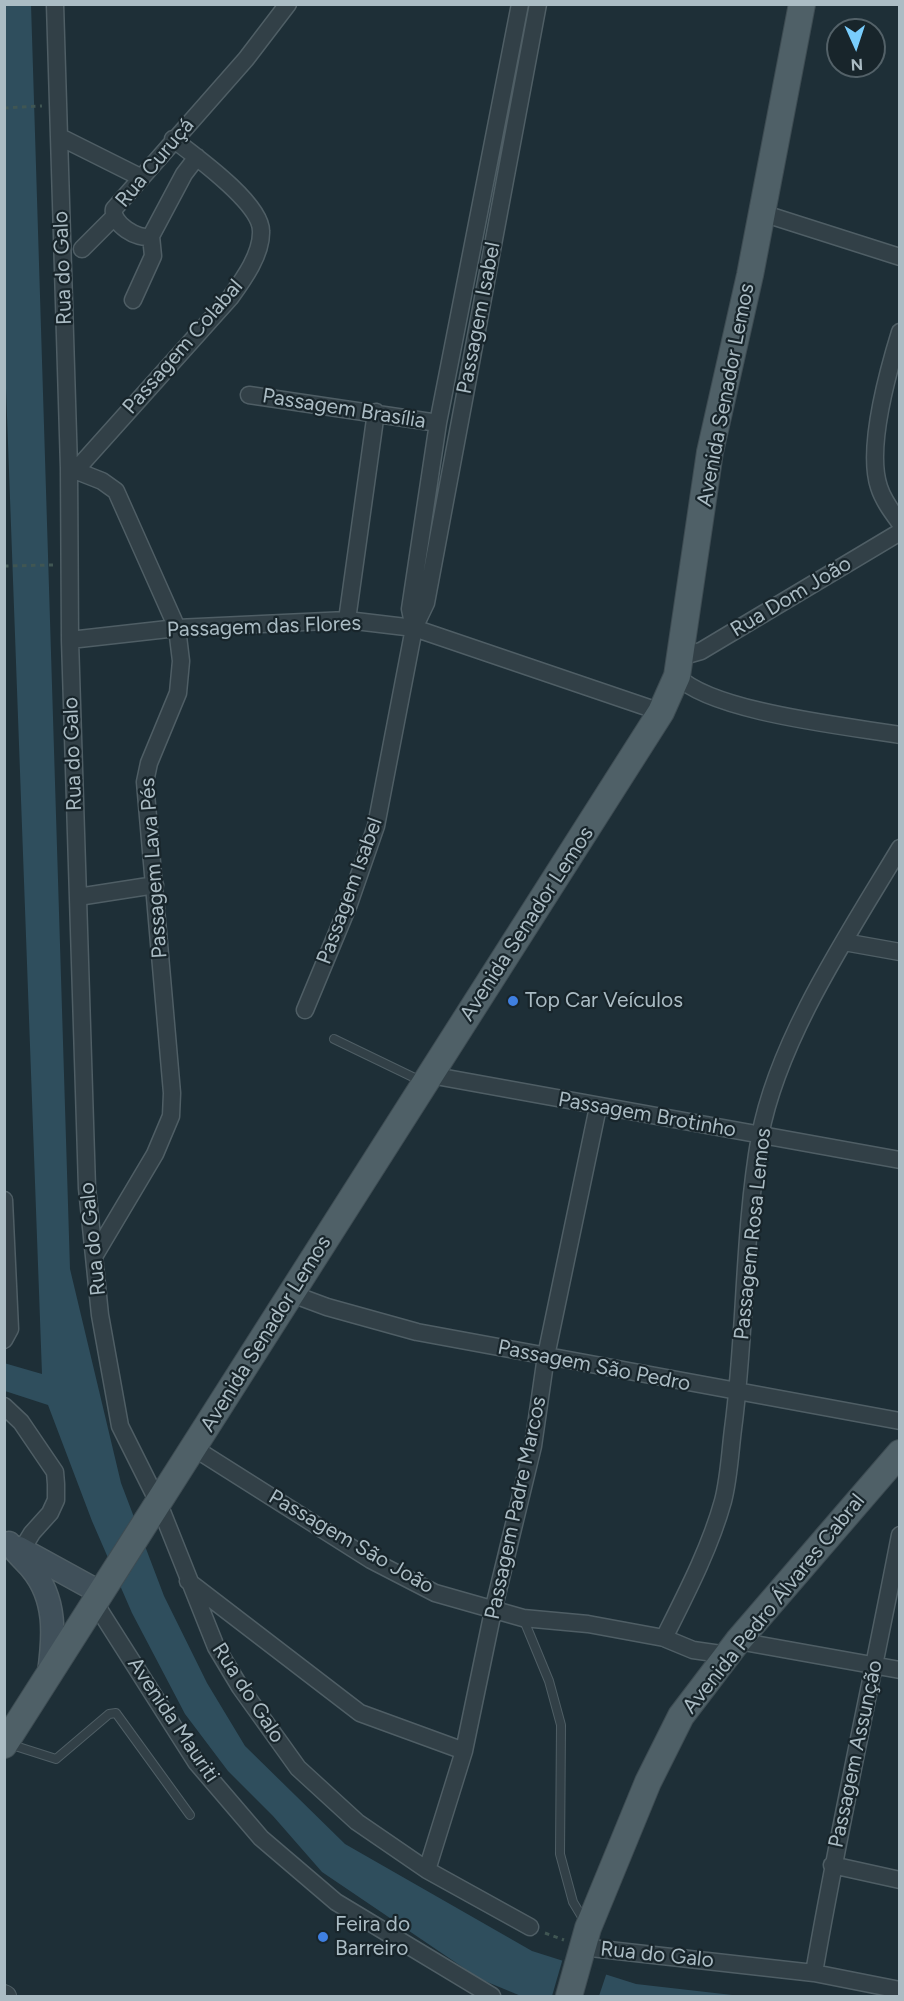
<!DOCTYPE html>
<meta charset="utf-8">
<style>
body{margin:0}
#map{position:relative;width:904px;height:2001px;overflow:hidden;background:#1e2f37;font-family:Figtree,sans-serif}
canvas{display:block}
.frame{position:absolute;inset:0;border:6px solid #abbcc4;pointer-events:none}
.north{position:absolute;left:826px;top:18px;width:60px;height:60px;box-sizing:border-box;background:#18252b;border:2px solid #536168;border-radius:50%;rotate:177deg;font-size:16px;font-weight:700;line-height:24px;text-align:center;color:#abbcc4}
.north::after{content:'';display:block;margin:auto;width:21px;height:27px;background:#79cdfc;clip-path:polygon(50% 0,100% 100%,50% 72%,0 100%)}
</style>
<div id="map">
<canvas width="904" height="2001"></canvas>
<div class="frame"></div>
<div class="north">N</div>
</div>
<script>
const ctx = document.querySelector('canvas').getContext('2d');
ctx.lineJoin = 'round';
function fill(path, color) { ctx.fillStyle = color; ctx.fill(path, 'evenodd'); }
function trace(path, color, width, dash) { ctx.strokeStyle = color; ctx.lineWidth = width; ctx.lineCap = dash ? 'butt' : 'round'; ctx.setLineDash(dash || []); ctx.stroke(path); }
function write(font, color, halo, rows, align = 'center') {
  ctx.font = font + ' Figtree,sans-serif'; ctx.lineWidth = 4.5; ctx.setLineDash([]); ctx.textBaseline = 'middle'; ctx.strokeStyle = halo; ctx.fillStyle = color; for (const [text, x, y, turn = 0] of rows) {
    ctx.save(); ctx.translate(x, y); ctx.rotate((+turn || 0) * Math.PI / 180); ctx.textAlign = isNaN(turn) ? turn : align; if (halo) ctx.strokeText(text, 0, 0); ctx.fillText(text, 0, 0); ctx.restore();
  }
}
fill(new Path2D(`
 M31 4 70 1269 121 1483 164 1596 207 1683 245 1746 345 1844 532 1951 636 1984 741 1996H521L480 1979 322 1872 273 1816 228 1771 185 1714 132 1613 92 1521 48 1405 5 1391 4 1363 42 1374 4 334 5 5Z`), '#2f4e5d');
fill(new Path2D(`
 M563 1958 607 1972 599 1996H552Z`), '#1e2f37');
const service = new Path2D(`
 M334 1039 421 1081
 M523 1618 549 1681 561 1725 560 1854 573 1902 585 1922
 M9 1744 56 1759 109 1714 116 1713 190 1815`);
const minor = new Path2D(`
 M55 4 69 468 70 640 87 1188 100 1315 120 1426 159 1504 216 1647 240 1687 298 1768 357 1822 427 1870 530 1927
 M60 137 140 177
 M197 157 184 174 151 236C138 241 111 223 114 209L246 59 288 4
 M762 213 900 257
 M82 249 114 217
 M133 300 153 256 151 236
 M900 332C888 371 866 448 879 487 883 500 892 512 900 523
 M249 395 438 423
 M69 468 102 481 116 491 177 628 181 661 178 693 149 763 145 782 172 1093 171 1116 155 1154 95 1255
 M75 471 230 298C243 280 262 254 261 231 261 203 195 156 173 139
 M347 620 376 412
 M414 628 410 609 438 423 520 4
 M70 640 177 628 347 620 414 628 661 712
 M680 657 701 651 900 532
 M677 676C712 712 846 726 900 735
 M78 897 155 885
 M844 942 900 952
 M305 1010 349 904 376 826 414 628 426 603 538 4
 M430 1075 900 1160
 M4 1200 10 1329 4 1340
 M292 1294 327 1307 417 1332 900 1421
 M4 1406 21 1422 55 1472 56 1484V1500L50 1513 32 1533 18 1556
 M194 1448 371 1560 435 1593 523 1618 588 1624 664 1638 693 1650 728 1655
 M188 1581 360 1713 464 1751
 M95 1603 196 1762 261 1838 336 1902 492 1996
 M664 1638C686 1594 710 1548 723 1501 729 1478 730 1453 733 1429 746 1332 743 1233 760 1136 778 1039 849 933 900 848
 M738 1641 900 1670
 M832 1865 900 1880
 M427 1870 464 1751 493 1611 533 1446 546 1356 598 1107
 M582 1947 814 1973 900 1990
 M814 1973C839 1827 872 1681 900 1535`);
const tertiary = new Path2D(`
 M4 1995 6 1996`);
const secondary = new Path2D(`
 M9 1543C16 1553 24 1560 31 1568 57 1599 54 1636 49 1673
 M19 1548 101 1593`);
const primary = new Path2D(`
 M4 1745 661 712 677 676 710 452 750 275 802 4
 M569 1996 588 1928 648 1782 681 1716 738 1641 900 1453`);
trace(service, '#4f5e65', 10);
trace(minor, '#4f5e65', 19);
trace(tertiary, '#4f5e65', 22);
trace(secondary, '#4f5e65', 25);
trace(primary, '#3e4c53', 28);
trace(new Path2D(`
 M4 108 42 106
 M4 566 53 565
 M545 1933 564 1940`), '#405653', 3, [4.5, 4.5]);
trace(service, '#324047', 8);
trace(minor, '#324047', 16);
trace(tertiary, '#324047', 20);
trace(secondary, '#40505a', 22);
trace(primary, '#4f6067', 26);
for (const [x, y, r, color] of [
 [513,1001,6,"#3f7fe0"],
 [323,1937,6,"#3f7fe0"]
]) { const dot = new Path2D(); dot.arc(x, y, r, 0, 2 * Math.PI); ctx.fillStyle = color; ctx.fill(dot); trace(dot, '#18252b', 2); }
write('21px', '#abbcc4', '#18252b', [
 ["Rua Curuçá",155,163,-50],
 ["Rua do Galo",63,268,-92],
 ["Passagem Isabel",479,318,-79],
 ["Passagem Colabal",183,347,-49],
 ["Avenida Senador Lemos",726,395,-79],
 ["Passagem Brasília",344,409,9],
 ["Rua Dom João",791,597,-31],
 ["Passagem das Flores",264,627,-2],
 ["Rua do Galo",73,754,-92],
 ["Passagem Lava Pés",154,868,-94],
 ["Passagem Isabel",350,891,-70],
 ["Avenida Senador Lemos",527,924,-57],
 ["Passagem Brotinho",647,1115,10],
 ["Passagem Rosa Lemos",753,1234,-84],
 ["Rua do Galo",93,1239,-96],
 ["Avenida Senador Lemos",266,1334,-58],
 ["Passagem São Pedro",594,1366,11],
 ["Passagem Padre Marcos",516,1508,-78],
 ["Passagem São João",351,1542,30],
 ["Avenida Pedro Álvares Cabral",774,1604,-51],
 ["Rua do Galo",248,1693,57],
 ["Avenida Mauriti",173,1720,56],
 ["Passagem Assunção",856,1754,-78],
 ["Rua do Galo",657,1955,6]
]);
write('21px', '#abbcc4', '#18252b', [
 ["Top Car Veículos",525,1001],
 ["Feira do",335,1925],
 ["Barreiro",335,1949]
], 'left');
</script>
